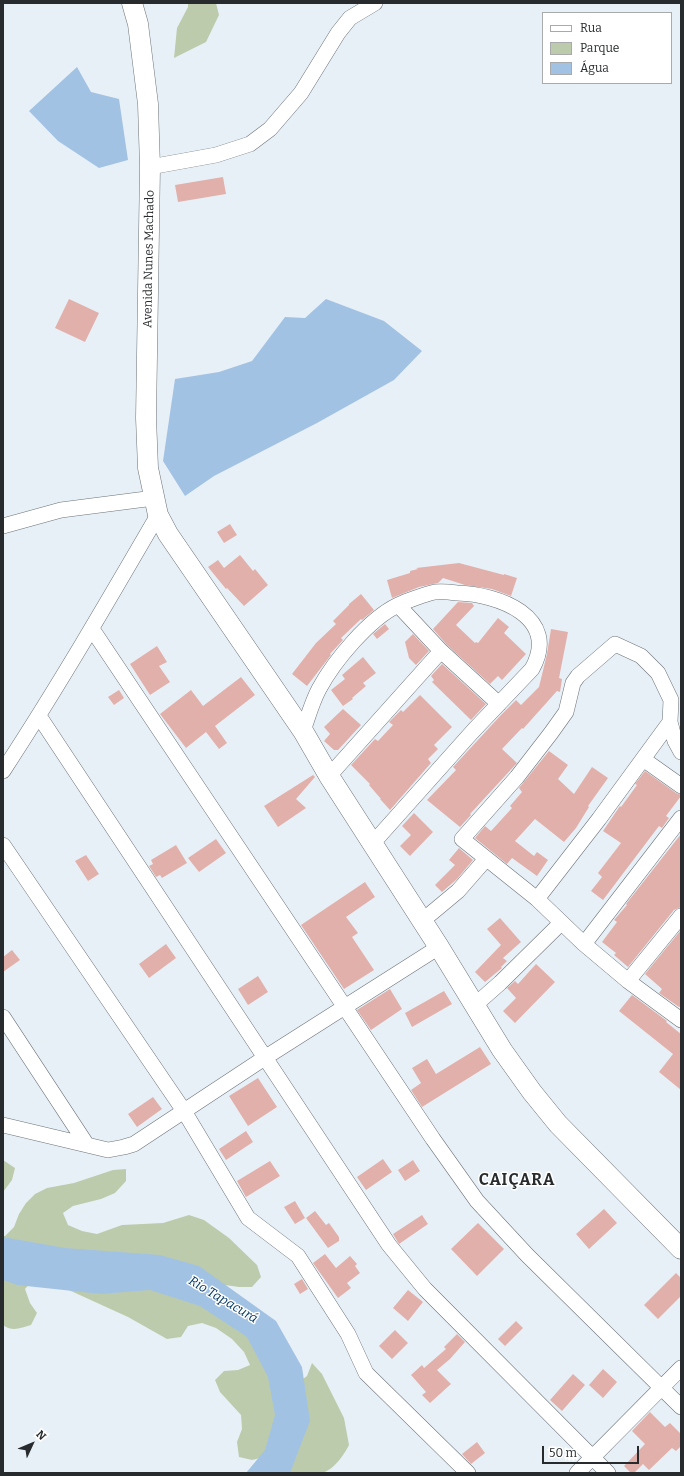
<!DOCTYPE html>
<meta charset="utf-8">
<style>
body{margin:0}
#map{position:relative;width:684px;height:1476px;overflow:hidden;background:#e8f0f7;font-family:Bitter,serif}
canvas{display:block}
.frame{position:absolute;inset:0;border:4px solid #282b2d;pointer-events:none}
.legend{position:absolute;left:542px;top:12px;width:130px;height:72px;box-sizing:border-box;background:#fff;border:1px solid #a9aaab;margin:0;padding:5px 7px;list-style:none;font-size:12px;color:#282b2d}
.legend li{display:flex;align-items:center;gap:8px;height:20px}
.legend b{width:20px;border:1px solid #a9aaab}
.north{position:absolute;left:12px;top:1424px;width:40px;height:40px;-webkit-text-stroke:3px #fff;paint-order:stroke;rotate:46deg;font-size:11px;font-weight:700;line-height:16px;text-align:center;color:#282b2d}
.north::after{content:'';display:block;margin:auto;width:14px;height:18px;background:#282b2d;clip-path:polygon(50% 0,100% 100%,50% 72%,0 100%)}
.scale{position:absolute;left:542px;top:1446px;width:97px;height:18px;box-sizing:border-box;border:2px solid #282b2d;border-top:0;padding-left:5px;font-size:12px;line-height:14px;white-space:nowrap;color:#282b2d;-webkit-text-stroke:3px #fff;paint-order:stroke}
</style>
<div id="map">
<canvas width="684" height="1476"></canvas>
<div class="frame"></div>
<ul class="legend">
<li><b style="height:5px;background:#fff"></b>Rua</li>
<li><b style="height:11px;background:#bdcbad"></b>Parque</li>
<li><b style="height:11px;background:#a2c2e4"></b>Água</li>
</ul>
<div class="north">N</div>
<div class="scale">50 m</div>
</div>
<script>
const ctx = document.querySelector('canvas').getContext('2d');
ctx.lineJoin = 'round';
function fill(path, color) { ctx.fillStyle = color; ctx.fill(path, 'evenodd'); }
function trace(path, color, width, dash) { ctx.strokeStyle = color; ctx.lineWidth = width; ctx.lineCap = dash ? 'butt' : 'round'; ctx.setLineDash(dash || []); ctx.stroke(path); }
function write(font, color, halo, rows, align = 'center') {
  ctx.font = font + ' Bitter,serif'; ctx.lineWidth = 3; ctx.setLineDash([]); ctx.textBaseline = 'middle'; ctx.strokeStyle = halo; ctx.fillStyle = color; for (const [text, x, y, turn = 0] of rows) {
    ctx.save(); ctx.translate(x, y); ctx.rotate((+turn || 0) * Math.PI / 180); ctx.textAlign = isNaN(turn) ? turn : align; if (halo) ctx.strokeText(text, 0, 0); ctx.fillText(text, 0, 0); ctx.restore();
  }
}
fill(new Path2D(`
 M188 3H216L219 15 206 42 174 58 177 28 188 7Z
 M3 1160 15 1168 12 1180 3 1192Z
 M126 1169V1181L115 1193 101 1199 73 1206 63 1213 68 1225 82 1231 97 1234 122 1225 163 1223 189 1215 204 1220 229 1238 257 1265 261 1277 252 1287H239L225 1285 208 1298 296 1384 307 1376 312 1363 322 1374 344 1418 349 1445C344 1455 333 1471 321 1473 309 1475 295 1473 283 1473L265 1457 252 1460 239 1457 237 1442 242 1429 241 1415 220 1392 215 1380 224 1371 238 1370 250 1365 244 1352 232 1339 216 1328 202 1323 188 1326 181 1337 167 1339 128 1317 60 1286 33 1280 25 1289 30 1303 37 1313 31 1325C22 1328 11 1332 3 1325V1236H5L14 1227 19 1214 26 1203 35 1194 47 1188 74 1183 113 1170Z`), '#bdcbad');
fill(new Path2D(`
 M77 67 91 92 119 99 128 160 99 168 58 141 29 111Z
 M326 299 384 321 422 351 394 380 317 423 214 476 185 496 163 461 175 379 219 372 252 361 285 317 305 318Z
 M3 1237 65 1248 160 1255 199 1266 276 1321 302 1367 310 1421 290 1473H246L265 1450 275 1415 268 1377 247 1337 200 1306 150 1290 101 1294 17 1285 3 1280Z`), '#a2c2e4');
fill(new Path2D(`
 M223 177 226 194 178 202 175 185Z
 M69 299 99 313 85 342 55 328Z
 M230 524 237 535 224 543 217 532Z
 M240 555 253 571 255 569 268 585 244 606 227 588 226 589 208 567 218 560 224 568Z
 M459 563 504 575V574L517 578 511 596 492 589 465 585 443 578 438 583 419 587 392 598 387 580 410 573V571L418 569 416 568Z
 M361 594 374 610 362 620 361 619 341 638 343 640 330 654 331 655 307 686 292 674 316 643 336 624 333 621 349 605V604Z
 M458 602 472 603 474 606 456 625 475 643 476 642 478 643 498 618 509 627 504 633 526 654 502 680 498 676 490 684 447 645 433 629Z
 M385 624 389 629 377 639 373 634Z
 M551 629 568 632 559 678 562 679 560 692 557 691 523 729 522 728 502 749 517 763 470 814 471 815 460 827 427 800 456 770 453 767 501 715 516 700 521 705 539 687 547 654Z
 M413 634 429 651 416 665 409 658 405 642Z
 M157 646 167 662 159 666 170 682 150 695 130 664Z
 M363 657 376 673 363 683 366 686 352 698 353 699 343 706 331 690 345 679 342 675Z
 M442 664 486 704 471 720 432 682 434 680 431 676Z
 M241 677 255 695 215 726 227 743 219 749 206 732 186 748 160 714 191 690 203 706Z
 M119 690 124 698 114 705 108 697Z
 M420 695 452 727 434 745 438 749 428 759 431 763 390 810 380 799H381L369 785 370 784 351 765 375 739 378 741 393 725 389 722 401 710 403 712Z
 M343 709 361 725 338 750H334L324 741 330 734 324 727Z
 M549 751 568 765 558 779 574 794 592 767 608 778 588 806 589 807 576 828 564 842 535 819 515 841 534 856 537 852 548 860 537 876 512 858 507 864 475 838 485 826 491 831 512 808 510 806 522 792 519 788Z
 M645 771 676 793 681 795V796L666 816 669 818 662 828 659 826 603 900 591 891 602 877 598 873 621 843 603 831 620 806 621 807 637 785 635 784Z
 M313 775 315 777 296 799 306 808 278 827 264 806Z
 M414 813 433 832 410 856 400 846 411 835 402 826Z
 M681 834V907L674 910 628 967 614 955 616 953 602 942 617 922 614 920 627 905 626 904Z
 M216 839 226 853 199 872 188 858Z
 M176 845 187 863 162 878 160 875 156 877 149 866 153 864 151 860Z
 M459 848 473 860 457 879 442 892 435 885 455 865 449 860Z
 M86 855 99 874 88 881 75 861Z
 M365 882 375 897 346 917 358 933 352 937 374 970 344 989 301 925Z
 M500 918 521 942 503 958 507 961 501 967 502 968 485 982 475 972 501 945 487 929Z
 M681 930V1006L679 1007 659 993 662 989 645 974Z
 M166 944 176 958 149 978 139 964Z
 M12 950 20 960 3 972V957Z
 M536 964 555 982 515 1023 503 1011 516 998 507 988 515 981 518 984Z
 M258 976 268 992 248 1005 238 989Z
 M390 989 402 1009 371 1030 357 1010Z
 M444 991 452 1004 412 1027 405 1013Z
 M632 995 667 1021 666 1022 681 1034V1090L659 1072 673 1054 619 1011Z
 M480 1047 491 1064 422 1107 411 1090 421 1083 412 1068 427 1059 436 1074Z
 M258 1078 277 1107 248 1126 229 1096Z
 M153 1097 162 1109 137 1127 128 1114Z
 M246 1131 253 1142 226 1160 219 1149Z
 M383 1159 392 1172 366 1190 357 1177Z
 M413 1160 420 1171 405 1181 398 1170Z
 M270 1161 280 1176 246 1197 237 1181Z
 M295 1201 305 1218 295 1224 284 1207Z
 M604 1209 617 1223 589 1249 576 1234Z
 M315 1211 326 1225 329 1223 339 1237V1241L328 1248 306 1218Z
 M422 1215 428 1224 399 1244 393 1234Z
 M478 1223 504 1249 477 1276 451 1249Z
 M325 1254 336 1268 350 1256 357 1264 355 1266 360 1273 347 1283 351 1288 338 1298 313 1263Z
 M676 1273 681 1278V1296L658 1319 644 1305Z
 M302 1279 308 1289 300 1294 294 1284Z
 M408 1290 423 1302 408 1321 393 1308Z
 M516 1321 523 1328 505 1346 498 1339Z
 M395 1330 408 1343 392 1359 379 1346Z
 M457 1334 465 1342 450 1359 437 1370 451 1384 430 1403 422 1395 426 1392 411 1375 422 1365 424 1368 446 1349 444 1347Z
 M603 1369 617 1382 603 1398 589 1385Z
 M573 1374 585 1385 562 1411 550 1400Z
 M650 1412 665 1427 670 1423 681 1434V1446L676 1451 672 1448 649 1470 643 1464 634 1473H631L624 1466 645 1444 632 1431Z
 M477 1442 485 1453 471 1464 462 1454Z`), '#e2b0ab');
const minor = new Path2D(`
 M150 167 216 155 250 144 270 129 301 93 338 33 350 18 375 3
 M3 526 61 510 154 498
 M398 605 441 651 499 704
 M92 629 433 1139 477 1201 527 1255 681 1407
 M39 716 389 1245 425 1289 608 1473
 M303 731C308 717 312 702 319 689 334 661 369 619 398 605 406 601 426 594 435 592 442 591 450 592 457 593 498 594 561 617 532 669L473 731 373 843
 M681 752 675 741 670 722 671 700 658 673 641 656 615 644 578 676 573 683 566 712 551 733 517 777 462 839 537 899 584 944 628 981 681 1020
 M643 759 681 786
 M3 771C58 687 108 601 158 515
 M329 776 441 651
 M3 845 184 1111 248 1218 298 1256 348 1334 366 1373 468 1473
 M537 899 599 819 670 722
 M422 921 458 891 486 859
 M584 944 681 818
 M628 981 681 916
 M475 1005 500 983 561 923
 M3 1017 87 1145
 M3 1125 108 1150 124 1147 134 1144 266 1057 439 947
 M577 1473 681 1368`);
const major = new Path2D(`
 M132 3 138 24 148 104 150 167 146 418 148 468 158 515 168 534 303 731 329 776 439 947 502 1050 532 1092 558 1124 681 1249`);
trace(minor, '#6c7379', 16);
trace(major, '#6c7379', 21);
trace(minor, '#fff', 15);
trace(major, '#fff', 20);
write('12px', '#282b2d', '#fff', [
 ["Avenida Nunes Machado",149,259,-89]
]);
write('italic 13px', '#043761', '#fff', [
 ["Rio Tapacurá",223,1300,31]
]);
ctx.letterSpacing = '1px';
write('bold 16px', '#282b2d', '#fff', [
 ["CAIÇARA",517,1181]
]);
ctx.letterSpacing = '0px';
</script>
